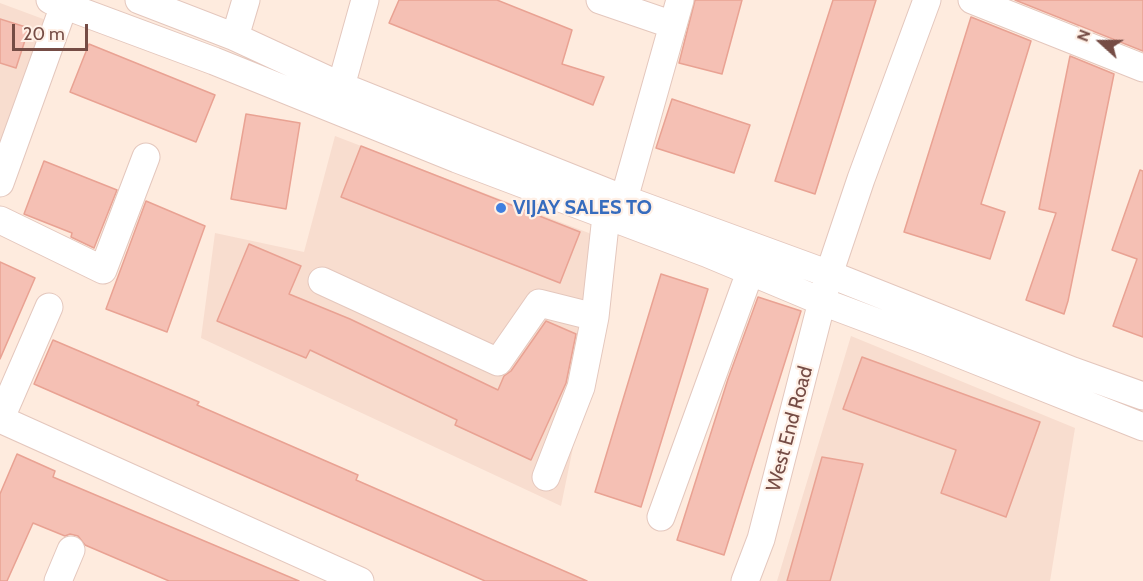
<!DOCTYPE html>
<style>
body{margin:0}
#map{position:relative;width:1143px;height:581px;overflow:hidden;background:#feebde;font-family:Cabin,sans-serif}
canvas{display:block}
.north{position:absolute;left:1071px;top:12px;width:60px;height:60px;-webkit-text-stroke:4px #fff0e6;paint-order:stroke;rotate:291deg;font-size:16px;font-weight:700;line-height:24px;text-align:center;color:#754c45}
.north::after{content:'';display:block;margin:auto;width:21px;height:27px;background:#754c45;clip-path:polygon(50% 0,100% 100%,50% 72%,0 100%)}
.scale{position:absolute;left:12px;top:24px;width:76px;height:27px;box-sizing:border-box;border:3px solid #754c45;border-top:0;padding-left:8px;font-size:18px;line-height:21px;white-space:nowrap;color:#754c45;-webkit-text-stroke:4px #fff0e6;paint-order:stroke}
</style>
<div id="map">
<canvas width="1143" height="581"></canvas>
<div class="north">N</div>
<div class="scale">20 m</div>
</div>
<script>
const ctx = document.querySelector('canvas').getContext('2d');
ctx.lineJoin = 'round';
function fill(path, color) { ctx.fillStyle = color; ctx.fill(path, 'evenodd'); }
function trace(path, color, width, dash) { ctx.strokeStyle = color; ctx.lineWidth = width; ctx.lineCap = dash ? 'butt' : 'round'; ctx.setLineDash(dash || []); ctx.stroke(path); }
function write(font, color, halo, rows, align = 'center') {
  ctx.font = font + ' Cabin,sans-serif'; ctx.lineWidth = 4.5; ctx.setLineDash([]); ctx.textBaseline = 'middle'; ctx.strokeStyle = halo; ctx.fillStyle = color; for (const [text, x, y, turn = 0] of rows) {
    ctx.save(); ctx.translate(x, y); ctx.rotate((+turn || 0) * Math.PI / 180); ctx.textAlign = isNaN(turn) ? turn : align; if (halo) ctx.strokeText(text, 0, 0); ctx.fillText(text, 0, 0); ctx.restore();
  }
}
fill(new Path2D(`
 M0 3 54 23 0 169Z
 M335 136 615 243 561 506 201 338 215 233 304 252Z
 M851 336 1075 428 1050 581H777Z`), '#f8ddcf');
const building = new Path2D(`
 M399 0H497L572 30 562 64 604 77 593 105 389 23Z
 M695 0H742L722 74 679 63Z
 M833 0H876L815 194 775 181Z
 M1015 0H1143V51Z
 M971 17 1031 41 981 204 1005 212 990 259 904 232Z
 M0 19 29 28 16 68 0 63Z
 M89 44 215 95 196 142 70 92Z
 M1070 56 1114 74 1068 301 1064 314 1026 300 1056 213 1039 209Z
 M672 99 750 125 734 173 656 148Z
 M246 114 300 123 286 209 231 199Z
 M361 146 580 232 560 283 341 197Z
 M44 161 117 190 94 248 71 237 72 233 24 214Z
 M1140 170 1143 171V337L1113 326 1137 259 1112 250Z
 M146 201 205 226 167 332 106 309Z
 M249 244 301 266 289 294 350 319 498 390 504 376 511 371 546 321 576 334 566 383 531 460 455 425 457 420 310 350 306 358 217 321Z
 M0 262 35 278 0 359Z
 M661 274 708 289 641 507 595 492Z
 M758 297 801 311 724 555 677 540 728 379Z
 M53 340 199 402 197 405 358 475 356 480 587 581H485L34 384Z
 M862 357 1040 422 1006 517 941 493 956 450 843 409Z
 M17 454 55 471 53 477 299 581H169L85 545 78 536 70 534 65 536 33 523 7 581H0V494Z
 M822 457 863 464 830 581H787Z`);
fill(building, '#f5c0b4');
trace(building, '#e9a293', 1.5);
const minor = new Path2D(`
 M50 0 214 61 457 159 706 253 823 302 927 341 1143 427
 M139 0 235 37 341 86 624 199 829 274 1073 371 1143 396
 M600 0 673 25
 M972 0 1143 68
 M235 37 246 0
 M341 86 365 0
 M0 183 66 0
 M624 199 680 0
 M0 220 103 270 146 157
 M322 281 498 362 539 303 595 317
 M0 419 360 581
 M0 420 49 307
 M546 477 581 387 595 317 606 216
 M661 517 750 272
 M58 581 71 550
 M745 581 761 539 829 274 861 179 927 0`);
trace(minor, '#e4c7bd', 29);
trace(minor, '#fff', 27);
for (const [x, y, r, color] of [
 [501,208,6,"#3f7fe0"]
]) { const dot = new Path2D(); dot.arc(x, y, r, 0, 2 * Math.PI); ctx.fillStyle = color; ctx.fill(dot); trace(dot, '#fff0e6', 2); }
write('bold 20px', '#366cbe', '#fff0e6', [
 ["VIJAY SALES TO",513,208]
], 'left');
write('20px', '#754c45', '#fff0e6', [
 ["West End Road",790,429,-75]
]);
</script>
